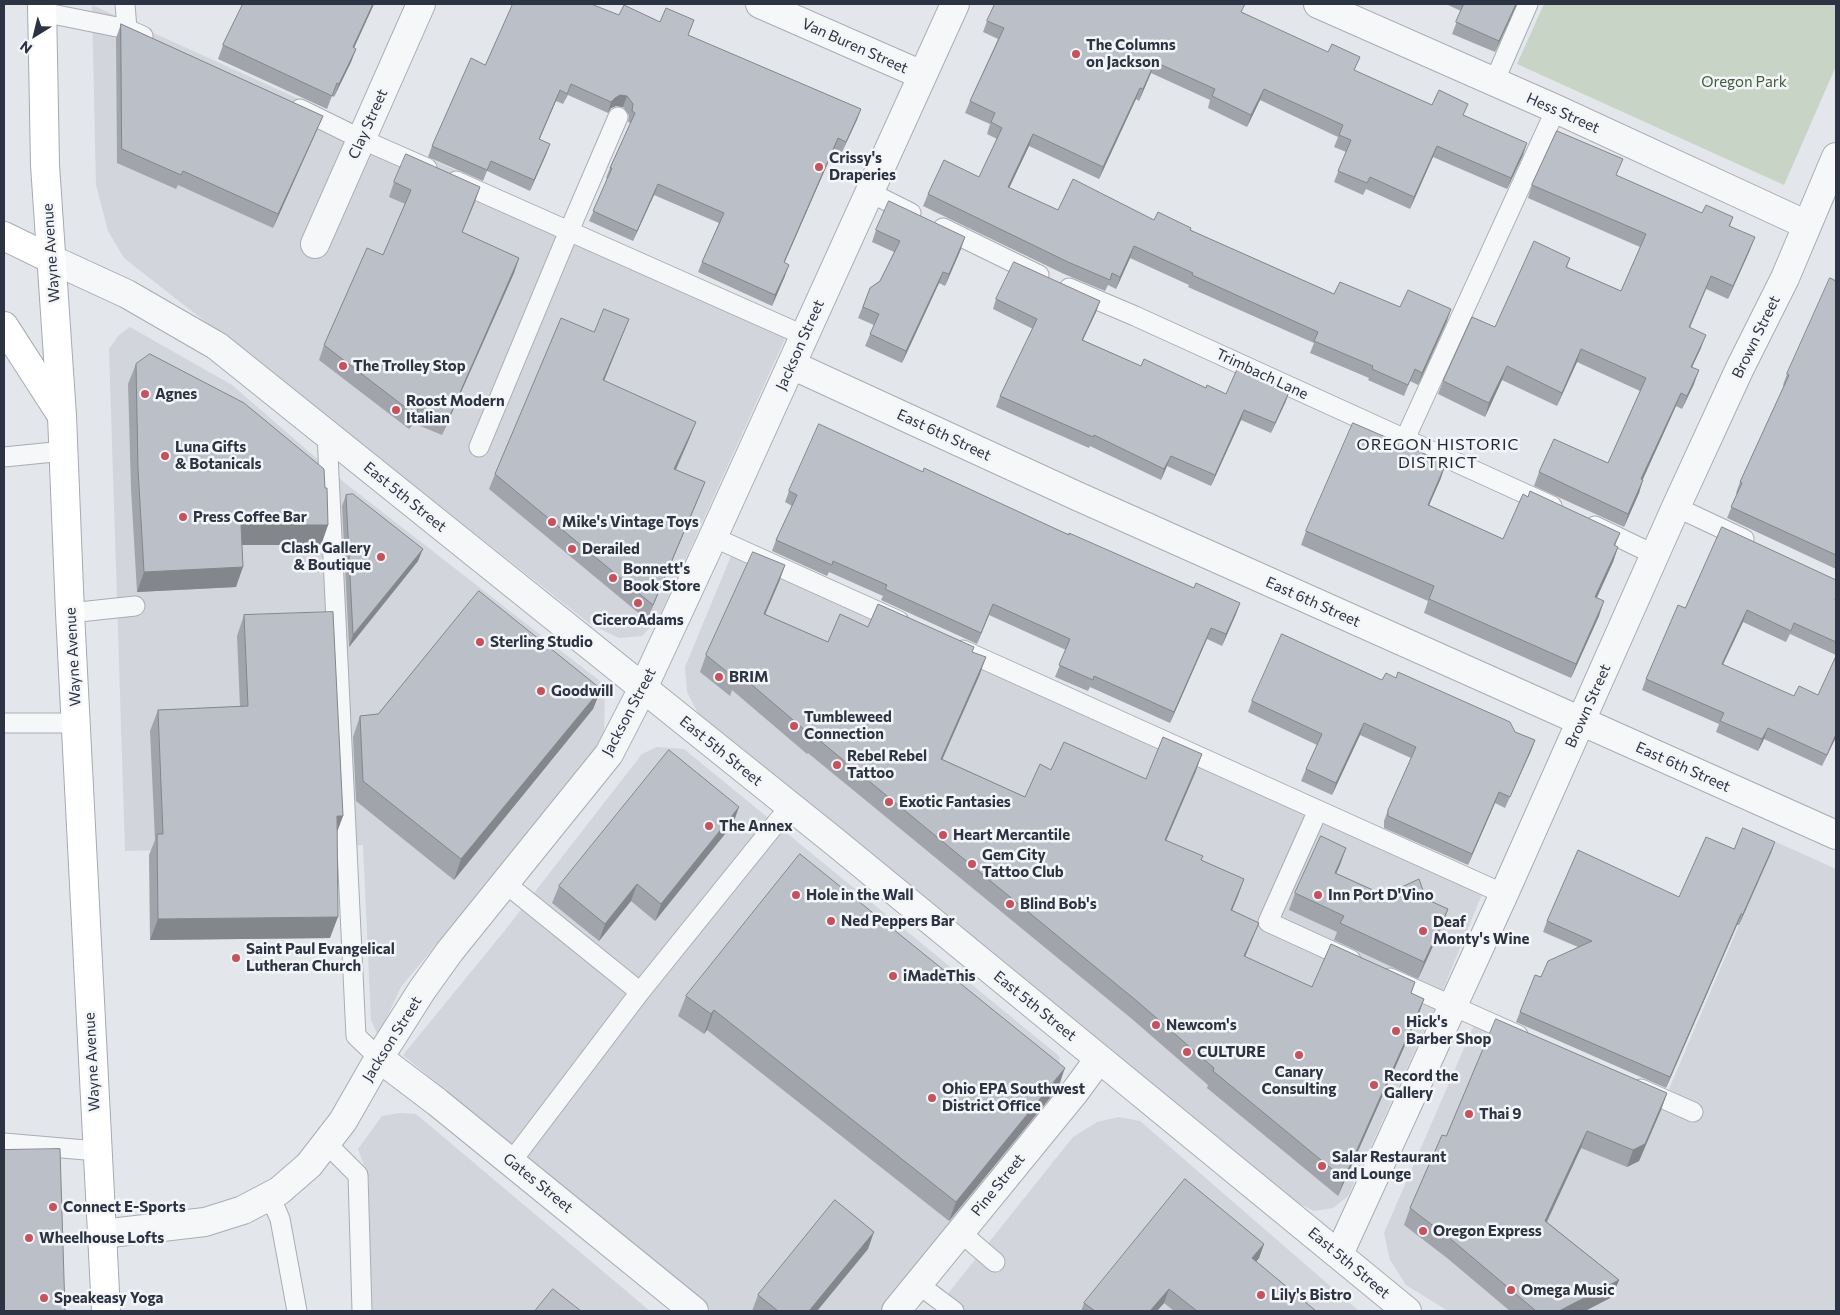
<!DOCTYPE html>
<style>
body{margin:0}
#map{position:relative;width:1840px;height:1315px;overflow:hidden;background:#e3e6eb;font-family:Commissioner,sans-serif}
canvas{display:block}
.frame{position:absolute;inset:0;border:5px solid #2c3342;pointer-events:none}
.north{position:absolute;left:10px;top:10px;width:50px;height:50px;-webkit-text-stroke:4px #f3f5f8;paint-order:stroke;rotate:216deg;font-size:14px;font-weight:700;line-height:20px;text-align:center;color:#2c3342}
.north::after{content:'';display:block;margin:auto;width:18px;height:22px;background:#2c3342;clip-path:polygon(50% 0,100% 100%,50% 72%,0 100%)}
</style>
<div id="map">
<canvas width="1840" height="1315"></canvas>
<div class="frame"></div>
<div class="north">N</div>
</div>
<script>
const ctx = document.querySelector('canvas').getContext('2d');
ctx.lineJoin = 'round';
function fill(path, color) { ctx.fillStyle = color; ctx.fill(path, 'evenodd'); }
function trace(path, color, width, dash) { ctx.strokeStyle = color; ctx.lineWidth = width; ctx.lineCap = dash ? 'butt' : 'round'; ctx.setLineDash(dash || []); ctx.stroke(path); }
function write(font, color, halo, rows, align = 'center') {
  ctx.font = font + ' Commissioner,sans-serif'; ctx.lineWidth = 5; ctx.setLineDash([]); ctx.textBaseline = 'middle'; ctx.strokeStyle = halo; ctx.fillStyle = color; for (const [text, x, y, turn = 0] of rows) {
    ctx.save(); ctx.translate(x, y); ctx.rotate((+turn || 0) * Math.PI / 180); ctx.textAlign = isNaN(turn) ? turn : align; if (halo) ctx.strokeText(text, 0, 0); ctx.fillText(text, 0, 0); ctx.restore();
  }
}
fill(new Path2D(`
 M92 5 792 323 659 618 642 636 619 638 590 624 124 258 108 231 96 185Z
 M130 327 232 385 345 483 605 685 604 742 401 987 378 1036 371 1020 363 845 125 851 109 349 119 335Z
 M731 556 1482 894 1442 992 1348 1196 1333 1208 1314 1211 1288 1198 700 717 687 692 685 667Z
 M657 747 684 749 1059 1056 1062 1084 1044 1113 884 1311H711L403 1055 506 929 642 754Z
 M1776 842 1836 869V1311H1448L1406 1285 1390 1260 1384 1233 1475 1023 1663 1103 1739 925Z
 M400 1113 416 1114 650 1311H372L368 1176 358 1149 382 1116Z
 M1119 1117 1140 1121 1359 1311H934L1073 1137 1097 1122Z`), '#d2d5dc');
fill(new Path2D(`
 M1544 4H1836V66L1784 185 1517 64Z`), '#c8d4c5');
const service = new Path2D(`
 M125 4 127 29
 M42 12 127 29 143 36
 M1494 82 1528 4
 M300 109 361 139 427 168
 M456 181 805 336
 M869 192 911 213
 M943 228 1039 275
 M1069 288 1135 316 1552 506
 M327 434 356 1036 379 1058
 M1405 439 1556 109
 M479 447 569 231 618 117
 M4 457 64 451
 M1676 507 1744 539
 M1595 526 1655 555
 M713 537 899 621
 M70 613 135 606
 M963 650 1504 894
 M4 723H76
 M1318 810 1268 922 1351 960
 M505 883 640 992
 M1390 978 1518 1035
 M1641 1089 1693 1112
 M4 1143 97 1151
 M326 1143 358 1175 362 1311
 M511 1162 640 992 790 806
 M270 1196 280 1219 297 1311
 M960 1232 995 1262
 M918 1284 954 1311`);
const minor = new Path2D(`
 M760 4 922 75
 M1318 4 1556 109 1807 225
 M315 244 421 4
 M792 365 1077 496 1836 835
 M379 1058 437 1102 694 1311
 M102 1234 205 1222 243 1210 279 1191 309 1165 343 1121 379 1058 422 990 450 951 609 754 643 688 713 537 955 4
 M1339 1254 1504 894 1676 507 1740 368 1785 278 1836 157
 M896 1311 1074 1093 1099 1059`);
const tertiary = new Path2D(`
 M51 259 127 294 217 346 835 842 1407 1311`);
const secondary = new Path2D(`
 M4 236 51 259
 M4 326 62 416`);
const primary = new Path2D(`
 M42 4 45 165 62 416 70 613 106 1311`);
trace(service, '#a8adb5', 21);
trace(minor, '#a8adb5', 30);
trace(tertiary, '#a8adb5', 30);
trace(secondary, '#a8adb5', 30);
trace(primary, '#a3aab6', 30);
trace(service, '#f6f7f9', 19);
trace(minor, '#f6f7f9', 28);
trace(tertiary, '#f6f7f9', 28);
trace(secondary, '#fff', 28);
trace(primary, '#fff', 28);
fill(new Path2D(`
 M243 4H374L354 48 356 49 351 62 334 97 332 96 327 109 218 59 223 45Z
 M1446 4H1517L1495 52 1452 34 1461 11Z
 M1242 12 1355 71 1432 105 1464 115 1523 155 1507 189 1433 157 1410 209 1366 189 1363 195 1334 182 1346 152 1334 147 1338 137 1260 100 1247 127 1208 108 1210 100 1151 73 1139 101 1136 99 1099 179 1029 146 1009 188 1058 210 1154 220 1190 230 1334 294 1400 307 1447 321 1418 385 1410 381 1404 396 1368 380 1369 378 1310 353 1314 343 1188 287 1189 285 1130 258 1116 289 1108 285 1105 291 1064 274 923 206 928 194 979 177 997 139 987 134 990 124 965 113 970 101 998 39 983 32 987 21Z
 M619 15 660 22 694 20 688 36 861 109 842 152 834 149 784 263 785 276 772 306 698 272 702 262 719 223 654 195 633 241 589 221 608 179 606 178 610 168 631 123 628 122 629 115 623 107 616 106 611 108 608 113 568 95 563 104 556 101 539 139 550 144 530 191 487 171 483 181 428 157 432 146 485 65Z
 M121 24 323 116 317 130 273 228 178 185 176 189 117 163 116 38Z
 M1617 176 1702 213 1733 217 1730 226 1750 250 1728 299 1706 289 1690 328 1701 348 1692 367 1694 384 1682 409 1676 406 1643 479 1639 493 1624 527 1534 486 1539 472 1608 463 1640 391 1577 362 1557 406 1502 380 1485 417 1438 394 1443 381 1495 327 1570 258 1567 267 1621 291 1640 247 1528 198 1532 185Z
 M394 182 480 187 462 232 519 258 514 273 442 435 413 423 409 429 319 360 324 345 383 255 405 204 389 197Z
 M876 230 961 249 945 286 939 283 902 363 865 346 874 325 858 318 870 288 880 281 894 252 872 242Z
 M1836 281V569L1727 518 1737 494 1736 493 1740 482 1784 386 1783 385 1787 374Z
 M996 299 1100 301 1096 312 1083 340 1141 366 1206 388 1226 394 1286 401 1271 433 1241 420 1211 486 1167 466 1161 480 1090 446 1089 448 996 407 1000 396 1033 329 993 309Z
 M629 319 604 381 690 437 676 470 705 482 699 497 647 620 489 489 495 474 594 332Z
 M136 364 325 488 328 525 321 545H242L236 587 137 592 131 489 128 384Z
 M923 472 1194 588 1240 603 1236 614 1222 646 1207 639 1170 723 1090 687 1088 691 1055 677 1066 650 989 615 977 644 881 600 883 596 829 572 827 576 772 551 776 540 792 506 785 502 789 491Z
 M1441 478 1429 505 1503 539 1620 533 1615 546 1618 547 1613 562 1597 598 1599 616 1571 678 1424 613 1428 601 1301 545 1306 531Z
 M346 495 418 561 349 647 342 506Z
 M785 565 779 582 765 614 828 642 868 627 972 652 980 674 942 759 1025 797 1051 770 1146 779 1196 771 1166 840 1201 860 1244 879 1232 910 1259 923 1245 957 1312 987 1415 982 1411 993 1424 999 1418 1016 1338 1196 1207 1088 1208 1085 1132 1019 808 753 807 754 732 690 730 696 700 672 706 655Z
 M1836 600V655L1790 634 1786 642 1743 622 1723 664 1836 737 1822 766 1764 739 1758 751 1716 732 1719 724 1642 690 1646 679 1685 608Z
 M244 615 343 816 337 832 330 938 150 940 149 855 155 840 150 731 158 710 240 707 237 636Z
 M1382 680 1515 732 1535 740 1531 751 1505 808 1495 803 1468 865 1384 828V821L1388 810 1411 758 1360 735 1332 795 1301 781 1306 769 1317 745 1248 712 1252 701Z
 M601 689 593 709 454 880 356 801 353 737 360 716Z
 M733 824 655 921 631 901 599 941 552 903 559 886Z
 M1775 842 1771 853 1739 925H1737L1666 1088 1516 1022 1520 1012 1541 977 1578 947 1543 932 1547 921 1679 897 1734 849Z
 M1346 848 1336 873 1384 895 1395 890 1426 899 1448 909 1442 926 1418 979 1334 940 1337 932 1289 910 1295 893Z
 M686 996 1058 1088 949 1221 707 1030 704 1034 678 1016Z
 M1667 1093 1661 1110 1639 1161 1627 1167 1581 1148 1547 1222 1619 1280 1612 1297 1585 1311H1510L1447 1258 1404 1225 1410 1208 1446 1136Z
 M1264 1244 1259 1258 1256 1262 1316 1311H1174L1164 1303 1157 1311H1081L1084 1303Z
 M868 1249 817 1311H752L758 1295Z`), '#a1a4ab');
fill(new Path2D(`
 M373 4H374L348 61 353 47Z
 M1516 4H1517L1495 52 1499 41Z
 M356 49 351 62 334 97 339 84Z
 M1155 62 1151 73 1139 101 1143 89Z
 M1140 88 1136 99 1099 179 1103 167Z
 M1264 89 1260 100 1247 127 1251 115Z
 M560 90 556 101 535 150 539 139Z
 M620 95 627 96 623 107 616 106 611 108 608 113 611 102 615 98Z
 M861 109 857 120 842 152 846 142Z
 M323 116 317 130 273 228 278 214Z
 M1033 134 1029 146 1004 199 1008 187Z
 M838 138 834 149 780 273 784 262Z
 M1527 143 1523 155 1507 189 1511 178Z
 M550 144 546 155 530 191 534 180Z
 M1437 146 1433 157 1410 209 1414 197Z
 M658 184 654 195 633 241 637 231Z
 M480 187 475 202 456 247Z
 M965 237 961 249 945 286 949 274Z
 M1755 237 1750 250 1728 299 1733 286Z
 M1134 246 1130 258 1116 289 1120 277Z
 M519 258 514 273 442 435 448 420Z
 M789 265 785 276 772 306 775 295Z
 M943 272 939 283 902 363 906 351Z
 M1711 276 1706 289 1684 340 1689 327Z
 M1100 301 1096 312 1078 350 1082 340Z
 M1451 309 1447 321 1418 385 1422 373Z
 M629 319 623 334 598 395 603 380Z
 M1706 335 1701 348 1686 380 1691 367Z
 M1581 349 1577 362 1557 406 1562 393Z
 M1507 366 1502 380 1485 417 1489 403Z
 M1699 370 1694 384 1682 409 1687 396Z
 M1290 390 1286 401 1271 433 1275 423Z
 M1681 393 1676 406 1637 492 1641 479Z
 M419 408 413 423 409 429 414 414Z
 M1244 410 1241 420 1211 486 1215 475Z
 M696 422 690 437 669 484 674 469Z
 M1171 456 1167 466 1161 480 1164 469Z
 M1446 463 1441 478 1423 519 1428 505Z
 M1643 480 1639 493 1624 527 1628 514Z
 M705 482 699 497 647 620 653 605Z
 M241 525H328L321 545H234Z
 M1618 547 1613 562 1590 612 1595 597Z
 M423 549 418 561 349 647 353 635Z
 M785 565 779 582 758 631 764 614Z
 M243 567 236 587 137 592 144 572Z
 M1604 601 1599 616 1571 678 1576 664Z
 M1240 603 1236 614 1222 646 1226 634Z
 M993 604 989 615 977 644 981 633Z
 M1747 610 1743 622 1718 675 1722 664Z
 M1211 628 1207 639 1170 723 1174 712Z
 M986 657 980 674 935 776 941 759Z
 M601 689 593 709 454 880 461 859Z
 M1364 723 1360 735 1332 795 1336 783Z
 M1768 728 1764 739 1758 751 1762 739Z
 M1836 734V737L1822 766 1827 755Z
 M1535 740 1531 751 1505 808 1510 797Z
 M1202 754 1196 771 1159 857 1165 840Z
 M1499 792 1495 803 1468 865 1472 854Z
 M739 807 733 824 655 921 661 904Z
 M337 816H343L335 837Z
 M1775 842 1771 853 1739 925 1743 914Z
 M1346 848 1340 865 1329 890 1335 873Z
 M1244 879 1238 896 1225 927 1231 910Z
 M637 884 631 901 599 941 605 924Z
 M1448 909 1442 926 1418 979 1424 962Z
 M1741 914 1737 925 1666 1088 1670 1077Z
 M338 917 330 938 150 940 158 919Z
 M1259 923 1252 940 1238 973 1244 956Z
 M1424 999 1418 1016 1338 1196 1344 1179Z
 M714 1010 707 1030 704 1034 711 1014Z
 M1065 1068 1058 1088 949 1221 956 1202Z
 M1667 1093 1661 1110 1639 1161 1627 1167 1633 1150Z
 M1587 1131 1581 1148 1539 1238 1545 1221Z
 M874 1232 868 1249 817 1311H809Z
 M1264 1244 1259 1258 1247 1272 1252 1258Z
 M1619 1280 1612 1297 1585 1311H1559Z
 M1169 1289 1164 1303 1157 1311H1150Z`), '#83868b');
const building = new Path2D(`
 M243 4H373L353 47 356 49 339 84 337 83 332 96 223 45Z
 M513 4H591L619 15 624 5 660 22 666 8 694 20 688 35 861 109 846 142 838 138 784 262 789 265 775 295 702 262 724 213 658 184 637 231 593 211 612 168H610L635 113 632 111 633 104 627 96 620 95 615 98 611 102 571 84 567 94 560 90 539 139 550 144 534 180 491 161 487 170 432 146 471 58 485 65Z
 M995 4H1245L1241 12 1328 52 1332 44 1360 57 1354 70 1432 105 1439 90 1468 104 1463 115 1527 143 1511 178 1437 146 1414 197 1370 177 1367 183 1338 171 1351 140 1339 135 1343 125 1264 89 1251 115 1212 96 1215 89 1155 62 1143 89 1140 88 1103 167 1033 134 1008 187 1058 210 1073 179 1154 220 1158 212 1191 228 1190 230 1334 294 1340 282 1400 307 1408 290 1451 309 1422 373 1415 369 1408 385 1372 369 1373 366 1314 341 1318 332 1192 275 1193 273 1134 246 1120 277 1112 273 1110 280 1068 262 928 194 944 160 979 177 1002 128 991 122 995 113 970 101 1004 28 987 21Z
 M1464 4H1516L1499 41 1456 22Z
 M121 24 323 116 278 214 183 171 181 175 122 149Z
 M1557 131 1623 159 1616 175 1702 213 1706 205 1733 217 1729 226 1755 237 1733 286 1711 276 1689 327 1706 335 1691 367 1699 370 1687 396 1681 393 1641 479 1643 480 1628 514 1539 472 1554 439 1608 463 1646 378 1581 349 1562 393 1507 366 1489 403 1443 381 1472 317 1495 327 1534 241 1570 258 1566 267 1621 291 1646 234 1532 185Z
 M406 154 480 187 462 232 519 258 448 420 419 408 414 414 324 345 367 248 383 255 411 190 394 182Z
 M889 201 965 237 949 274 943 272 906 351 870 334 879 314 863 307 870 288 880 281 900 241 876 230Z
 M1014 262 1100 301 1082 340 1141 366 1144 359 1206 388 1207 385 1226 394 1238 367 1290 390 1275 423 1244 410 1215 475 1171 456 1164 469 1094 435 1093 437 1000 396 1037 319 996 299Z
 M1830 278 1836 281V555L1731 507 1742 483 1740 482 1789 375 1787 374Z
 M604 309 629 319 603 380 696 422 674 469 705 482 653 605 495 474 561 318 594 332Z
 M150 354 244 403 324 469 325 488H327L328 525H241L243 567 144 572 138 469 136 364Z
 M1353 423 1446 463 1428 505 1503 539 1523 494 1528 497 1530 491 1620 533 1614 545 1618 547 1595 597 1604 601 1576 664 1429 599 1434 586 1306 531Z
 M819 424 923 472 924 468 1069 535V533L1194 588 1196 583 1240 603 1226 634 1211 628 1174 712 1094 676 1093 680 1059 665 1070 639 993 604 981 633 885 589 887 585 833 561 832 565 776 540 797 495 789 491Z
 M353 494 423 549 353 635 346 495Z
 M1722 527 1836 580V596L1835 600 1836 601V642L1794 623 1791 631 1747 610 1722 664 1794 696 1799 686 1818 695 1836 656V734L1827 755 1768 728 1762 739 1720 721 1724 713 1646 679 1678 605 1685 608Z
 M753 552 785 565 764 614 828 642 840 614 868 627 878 604 974 647 972 652 986 657 941 759 1025 797 1040 764 1051 770 1064 742 1146 779 1163 737 1202 754 1165 840 1203 856 1201 860 1244 879 1231 910 1259 923 1244 956 1312 987 1331 944 1415 982 1411 993 1424 999 1344 1179 1213 1071 1214 1068 1138 1002 814 736 813 737 738 673 736 679 706 655Z
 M479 591 601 689 461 859 363 781 360 716 378 714Z
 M333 612 343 816H337L338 917 158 919 157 834H163L158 710 248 706 244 615Z
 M1282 634 1382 680 1386 673 1396 678 1398 672 1510 722 1515 732 1535 740 1510 797 1499 792 1472 854 1388 816V810L1416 747 1364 723 1336 783 1306 769 1322 734 1252 701Z
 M669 750 739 807 661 904 637 884 605 924 559 886Z
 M1743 828 1775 842 1743 914H1741L1670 1077 1520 1012 1535 975 1541 977 1548 961 1592 941 1547 921 1578 850 1679 897 1706 837 1734 849Z
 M1321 836 1346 848 1335 873 1384 895 1388 887 1395 890 1419 879 1426 899 1448 909 1424 962 1340 923 1344 916 1295 893Z
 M800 854 1065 1068 956 1202 714 1010 711 1014 686 996Z
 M1496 1019 1667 1093 1645 1144 1633 1150 1587 1131 1545 1221 1619 1280 1559 1311H1536L1453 1241 1410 1208 1442 1135 1446 1136Z
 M60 1149 65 1311H4V1150Z
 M1185 1179 1264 1244 1252 1258 1316 1311H1197L1169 1289 1150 1311H1095L1084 1303Z
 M835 1200 874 1232 809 1311H778L758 1295Z
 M553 1289 581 1311H535Z`);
fill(building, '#bbbfc7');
trace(building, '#83868b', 1);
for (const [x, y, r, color] of [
 [1076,54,5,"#c7515d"],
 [819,167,5,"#c7515d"],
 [343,366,5,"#c7515d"],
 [145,394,5,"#c7515d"],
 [396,410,5,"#c7515d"],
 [165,456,5,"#c7515d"],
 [183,517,5,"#c7515d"],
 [552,522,5,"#c7515d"],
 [572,549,5,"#c7515d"],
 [381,557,5,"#c7515d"],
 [613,578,5,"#c7515d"],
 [638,603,5,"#c7515d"],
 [480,642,5,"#c7515d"],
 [719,677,5,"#c7515d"],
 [541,691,5,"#c7515d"],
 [794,726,5,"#c7515d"],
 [837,765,5,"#c7515d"],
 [889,802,5,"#c7515d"],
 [709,826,5,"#c7515d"],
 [943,835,5,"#c7515d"],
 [972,864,5,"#c7515d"],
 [796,895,5,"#c7515d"],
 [1318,895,5,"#c7515d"],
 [1010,904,5,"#c7515d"],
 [831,921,5,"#c7515d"],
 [1423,931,5,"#c7515d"],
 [236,958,5,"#c7515d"],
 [893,976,5,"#c7515d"],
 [1156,1025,5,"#c7515d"],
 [1396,1031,5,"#c7515d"],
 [1187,1052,5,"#c7515d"],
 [1299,1055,5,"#c7515d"],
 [1374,1085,5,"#c7515d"],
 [932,1098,5,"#c7515d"],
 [1469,1114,5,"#c7515d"],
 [1322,1166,5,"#c7515d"],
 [53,1207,5,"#c7515d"],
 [1423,1231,5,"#c7515d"],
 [29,1238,5,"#c7515d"],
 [1511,1290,5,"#c7515d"],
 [1261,1295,5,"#c7515d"],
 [44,1298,5,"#c7515d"]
]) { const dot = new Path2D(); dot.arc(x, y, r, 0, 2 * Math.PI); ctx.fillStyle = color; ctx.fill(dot); trace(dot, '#f3f5f8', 2); }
write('bold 15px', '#2c3342', '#f3f5f8', [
 ["The Columns",1086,45],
 ["on Jackson",1086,62],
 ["Crissy's",829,158],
 ["Draperies",829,175],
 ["The Trolley Stop",353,366],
 ["Agnes",155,394],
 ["Roost Modern",406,401],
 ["Italian",406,418],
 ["Luna Gifts",175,447],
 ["& Botanicals",175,464],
 ["Press Coffee Bar",193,517],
 ["Mike's Vintage Toys",562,522],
 ["Clash Gallery",371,548,"right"],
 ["& Boutique",371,565,"right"],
 ["Derailed",582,549],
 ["Bonnett's",623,569],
 ["Book Store",623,586],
 ["CiceroAdams",638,620,"center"],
 ["Sterling Studio",490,642],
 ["BRIM",729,677],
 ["Goodwill",551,691],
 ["Tumbleweed",804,717],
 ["Connection",804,734],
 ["Rebel Rebel",847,756],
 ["Tattoo",847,773],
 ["Exotic Fantasies",899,802],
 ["The Annex",719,826],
 ["Heart Mercantile",953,835],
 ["Gem City",982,855],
 ["Tattoo Club",982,872],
 ["Hole in the Wall",806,895],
 ["Inn Port D'Vino",1328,895],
 ["Blind Bob's",1020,904],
 ["Ned Peppers Bar",841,921],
 ["Deaf",1433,922],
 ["Monty's Wine",1433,939],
 ["Saint Paul Evangelical",246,949],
 ["Lutheran Church",246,966],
 ["iMadeThis",903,976],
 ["Hick's",1406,1022],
 ["Barber Shop",1406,1039],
 ["Newcom's",1166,1025],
 ["CULTURE",1197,1052],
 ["Canary",1299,1072,"center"],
 ["Consulting",1299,1089,"center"],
 ["Record the",1384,1076],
 ["Gallery",1384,1093],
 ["Ohio EPA Southwest",942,1089],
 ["District Office",942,1106],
 ["Thai 9",1479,1114],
 ["Salar Restaurant",1332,1157],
 ["and Lounge",1332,1174],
 ["Connect E-Sports",63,1207],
 ["Oregon Express",1433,1231],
 ["Wheelhouse Lofts",39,1238],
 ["Omega Music",1521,1290],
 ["Lily's Bistro",1271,1295],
 ["Speakeasy Yoga",54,1298]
], 'left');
write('15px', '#2c3342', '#f3f5f8', [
 ["Van Buren Street",855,46,24],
 ["Hess Street",1563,113,24],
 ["Clay Street",368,124,-66],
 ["Wayne Avenue",51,253,-94],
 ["Brown Street",1756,337,-64],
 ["Jackson Street",800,345,-66],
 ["Trimbach Lane",1262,374,25],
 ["East 6th Street",944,435,25],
 ["East 5th Street",405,497,39],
 ["East 6th Street",1313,602,24],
 ["Wayne Avenue",73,657,-93],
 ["Brown Street",1588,706,-66],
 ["Jackson Street",629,712,-62],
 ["East 5th Street",721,751,39],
 ["East 6th Street",1683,767,24],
 ["East 5th Street",1035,1006,39],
 ["Jackson Street",392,1039,-58],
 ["Wayne Avenue",92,1062,-93],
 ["Gates Street",538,1183,39],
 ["Pine Street",998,1185,-51],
 ["East 5th Street",1349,1263,40]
]);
write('15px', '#3f5d3a', '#f3f5f8', [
 ["Oregon Park",1744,82]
]);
ctx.letterSpacing = '1px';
write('16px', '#1e2433', '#f3f5f8', [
 ["OREGON HISTORIC",1438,445],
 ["DISTRICT",1438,463]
]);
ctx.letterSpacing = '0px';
</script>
